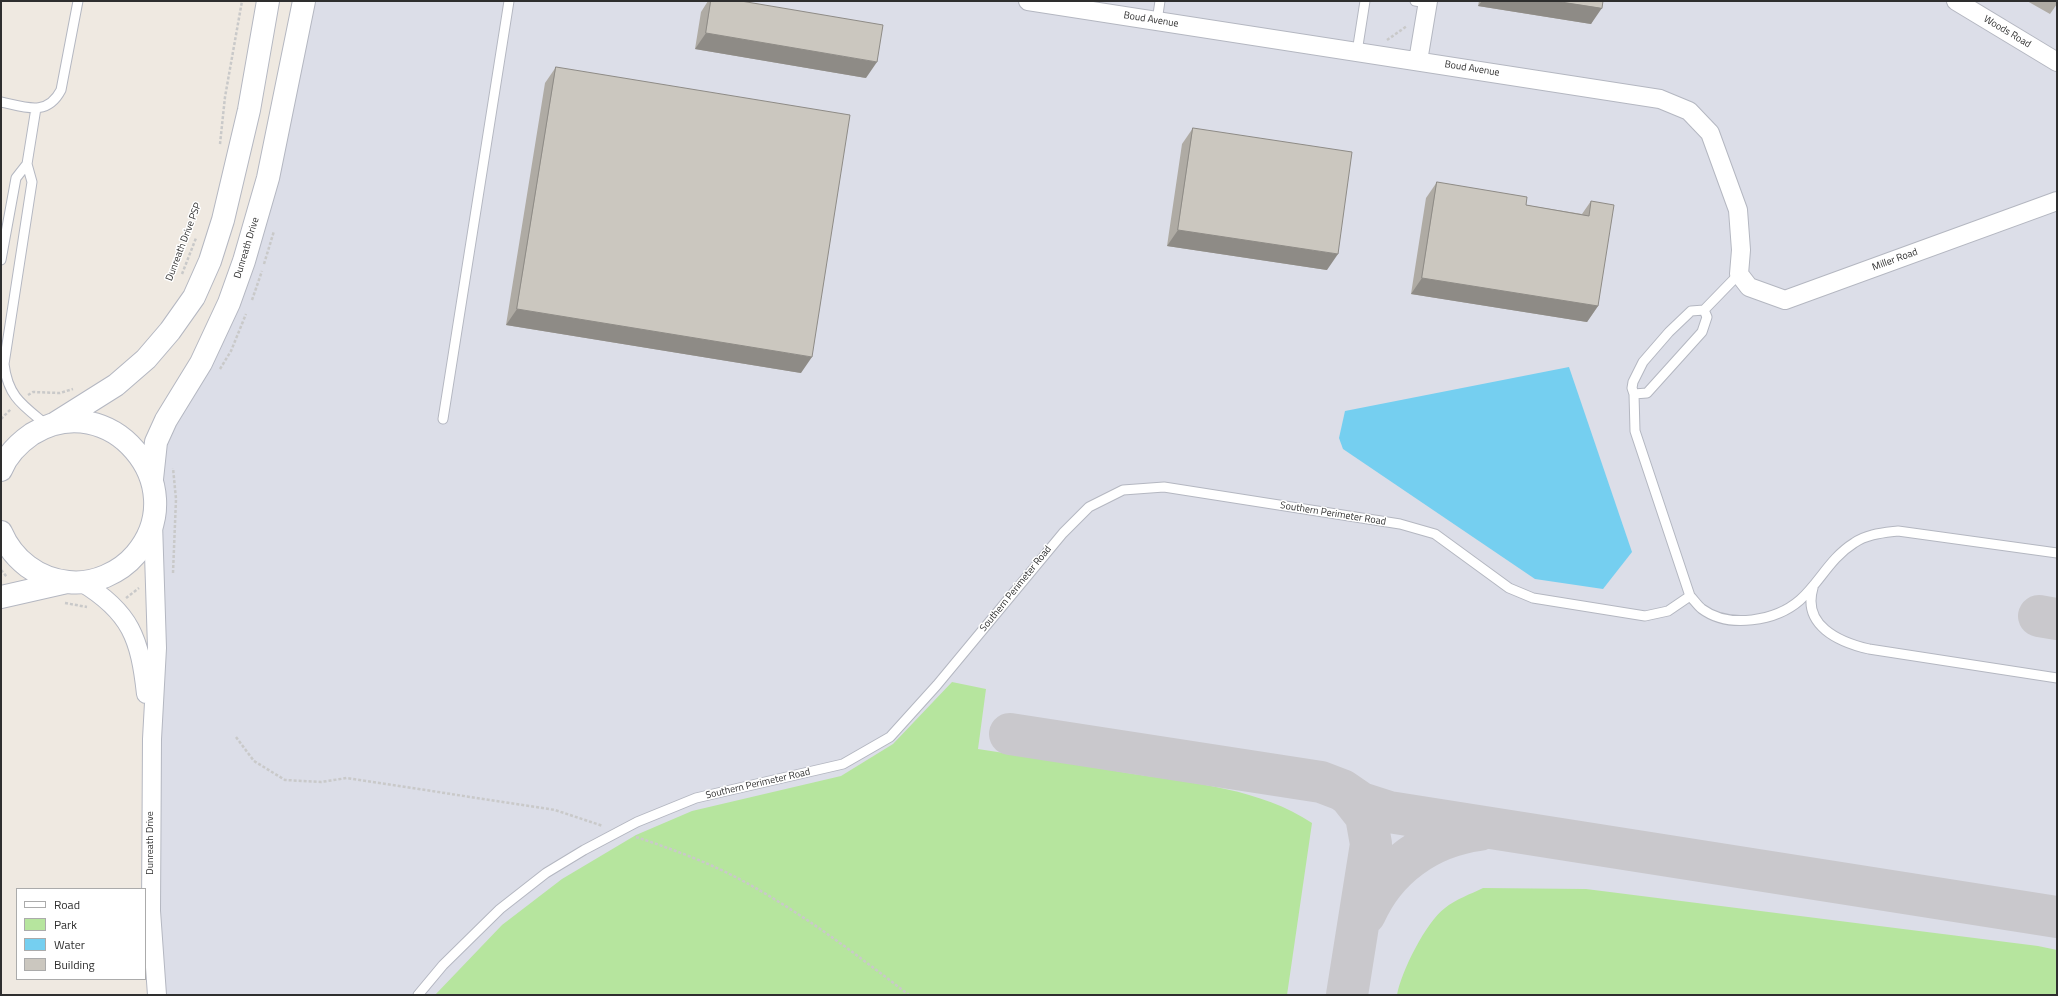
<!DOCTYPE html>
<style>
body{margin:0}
#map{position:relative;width:2058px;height:996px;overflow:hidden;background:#efe9e1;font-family:"Titillium Web",sans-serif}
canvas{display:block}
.frame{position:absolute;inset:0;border:2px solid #2e2e2e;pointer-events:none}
.legend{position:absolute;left:16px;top:888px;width:130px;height:92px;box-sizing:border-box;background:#fff;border:1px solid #ababab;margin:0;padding:5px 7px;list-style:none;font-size:12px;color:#2e2e2e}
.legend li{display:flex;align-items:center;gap:8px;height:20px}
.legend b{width:20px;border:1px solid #ababab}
</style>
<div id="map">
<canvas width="2058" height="996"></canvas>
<div class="frame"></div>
<ul class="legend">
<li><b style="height:5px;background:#fff"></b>Road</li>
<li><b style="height:11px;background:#b6e59e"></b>Park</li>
<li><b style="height:11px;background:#75cff0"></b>Water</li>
<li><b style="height:11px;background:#cbc7bf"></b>Building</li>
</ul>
</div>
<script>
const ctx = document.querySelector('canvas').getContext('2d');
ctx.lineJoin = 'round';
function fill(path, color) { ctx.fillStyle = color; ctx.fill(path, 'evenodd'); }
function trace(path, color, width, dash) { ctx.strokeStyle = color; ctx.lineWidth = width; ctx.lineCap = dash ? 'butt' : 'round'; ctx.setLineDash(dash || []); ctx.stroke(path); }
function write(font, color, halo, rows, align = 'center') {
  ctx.font = font + ' "Titillium Web",sans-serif'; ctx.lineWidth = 3; ctx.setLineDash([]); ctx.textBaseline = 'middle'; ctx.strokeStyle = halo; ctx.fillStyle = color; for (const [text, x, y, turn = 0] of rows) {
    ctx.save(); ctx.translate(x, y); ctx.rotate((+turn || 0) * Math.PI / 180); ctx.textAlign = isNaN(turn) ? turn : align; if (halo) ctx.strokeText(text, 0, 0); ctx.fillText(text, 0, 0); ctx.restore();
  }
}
fill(new Path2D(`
 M304 1H2057V995H157L153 465 219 325Z`), '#dcdee8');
fill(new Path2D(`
 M952 682 986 689 978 749C1030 757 1082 765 1134 774 1194 783 1261 789 1312 823L1287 995H435L502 925 562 879 636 835 692 811 841 776 893 744Z
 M1483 888 1586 889 2038 946 2057 950V995H1397C1401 972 1426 922 1445 908 1456 899 1471 894 1483 888Z`), '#b6e59e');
fill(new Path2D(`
 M1569 367 1632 552 1603 589 1535 579 1343 449 1339 438 1345 411Z`), '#75cff0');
trace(new Path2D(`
 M2039 616 2057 619
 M1010 734 1321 782 1342 790 1361 803 1389 812 2057 917
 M1365 914C1386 867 1428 837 1479 830
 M1347 995 1371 844 1366 816 1351 797`), '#c9c8cc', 42);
const lane = new Path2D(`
 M1415 1 1428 3
 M1157 21 1160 1
 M1357 52 1365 1
 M1 102C25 107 47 117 61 90L78 1
 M36 108 27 164 32 182 4 364C8 398 24 406 48 426
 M1 260 16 178 27 164
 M1704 310 1691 311 1669 332 1643 362 1633 382 1632 388 1634 394 1635 431 1690 596C1694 600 1698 606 1702 609 1729 629 1776 621 1800 600 1820 582 1830 558 1854 543 1867 534 1882 533 1898 531L2057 553
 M1704 310 1739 274
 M1634 394 1647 393 1702 332 1707 317 1704 310
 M443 419 509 1
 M1813 588C1802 625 1838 642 1869 649L2057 678
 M418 995 443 965 500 909 546 873 584 850 637 822 696 798 843 764 890 737 937 685 1063 533 1089 507 1123 490 1164 487 1400 524 1435 534 1509 588 1533 598 1645 616 1668 611 1690 596`);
const street = new Path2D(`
 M1028 1 1660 99 1689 111 1710 133 1738 210 1741 250 1739 274 1749 287 1785 300 2057 201
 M1956 1 2057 62
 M1418 61 1428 1
 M153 523 157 648 152 739 151 911 157 995
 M81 582C131 612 140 639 146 694`);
const secondary = new Path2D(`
 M54 424 116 385 146 359 170 331 194 297 210 261 223 220 249 110 268 1
 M1 470C7 455 19 443 32 434 109 386 194 485 136 554 120 573 93 585 68 582 38 579 13 560 1 532
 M152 479 156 442 166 420 201 363 229 303 244 261 268 178 304 1
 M1 597 67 582`);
trace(lane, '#b4b7c1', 11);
trace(street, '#b4b7c1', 20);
trace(secondary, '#b4b7c1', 24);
trace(new Path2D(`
 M1387 40 1407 26
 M220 144 225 97 242 1
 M264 264 274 231
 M182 274 196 238
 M252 300 262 271
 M220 369 231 351 246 314
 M28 395 33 392 60 393 73 389
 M1 419 11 409
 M1 570 7 577
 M173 573 176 499 173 468
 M126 598 139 588
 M65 603 87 607
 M236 737 254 761 285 780 321 782 347 778 555 810 603 826
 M636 837C672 849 710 863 743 881 802 913 856 954 909 995`), '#c9c9c9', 2.5, [3, 2]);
trace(lane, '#fff', 9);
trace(street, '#fff', 18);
trace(secondary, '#fff', 22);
fill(new Path2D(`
 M708 1H741L866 78 695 49 701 12Z
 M1479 1H1603L1591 24 1478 6Z
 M2027 1H2057V4L2050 14Z
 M556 67 801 373 506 325 545 83Z
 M1193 128 1327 270 1167 246 1182 144Z
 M1437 182 1526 205 1582 214 1591 201 1598 306 1587 322 1411 294 1426 198Z`), '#afaba4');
fill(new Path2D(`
 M1482 1H1555L1602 8 1591 24 1478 6Z
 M706 33 877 62 866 78 695 49Z
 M1178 230 1338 254 1327 270 1167 246Z
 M1422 278 1598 306 1587 322 1411 294Z
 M517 309 812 357 801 373 506 325Z`), '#8e8b86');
const building = new Path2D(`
 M711 1H741L883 25 877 62 706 33Z
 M1555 1H1603L1602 8Z
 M556 67 850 115 812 357 517 309Z
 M1193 128 1352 152 1338 254 1178 230Z
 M1437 182 1527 197 1526 205 1589 216 1591 201 1614 205 1598 306 1422 278Z`);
fill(building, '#cbc7bf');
trace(building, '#8e8b86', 1);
write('10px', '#2e2e2e', '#fff', [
 ["Boud Avenue",1151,20,9],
 ["Woods Road",2007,32,31],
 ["Boud Avenue",1472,69,9],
 ["Dunreath Drive PSP",184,242,-69],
 ["Dunreath Drive",247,248,-73],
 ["Miller Road",1895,260,-20],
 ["Southern Perimeter Road",1333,514,9],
 ["Southern Perimeter Road",1016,589,-51],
 ["Southern Perimeter Road",758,784,-13],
 ["Dunreath Drive",151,843,-90]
]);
</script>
